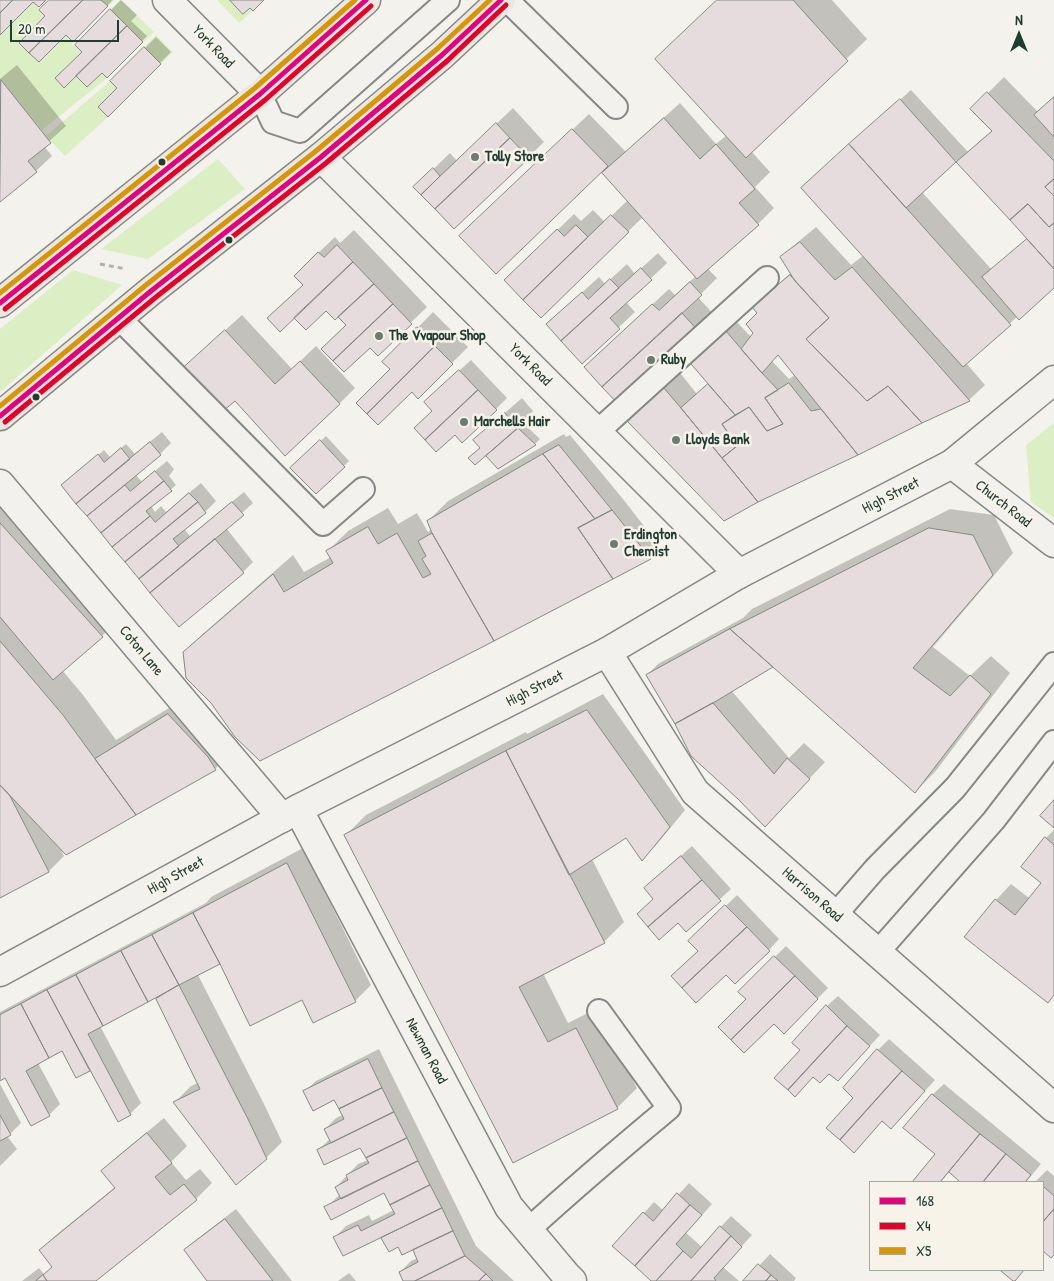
<!DOCTYPE html>
<style>
body{margin:0}
#map{position:relative;width:1054px;height:1281px;overflow:hidden;background:#f4f2ec;font-family:"Patrick Hand",sans-serif}
canvas{display:block}
.legend{position:absolute;left:869px;top:1181px;width:175px;height:90px;box-sizing:border-box;background:#f7f3e8;border:1px solid #a1aaa0;margin:0;padding:6px 9px;list-style:none;font-size:15px;color:#1f3d34}
.legend li{display:flex;align-items:center;gap:10px;height:25px}
.legend b{width:25px;border:1px solid #a1aaa0}
.north{position:absolute;left:994px;top:10px;width:50px;height:50px;-webkit-text-stroke:4px #f7f3e8;paint-order:stroke;rotate:0deg;font-size:14px;font-weight:700;line-height:20px;text-align:center;color:#1f3d34}
.north::after{content:'';display:block;margin:auto;width:18px;height:22px;background:#1f3d34;clip-path:polygon(50% 0,100% 100%,50% 72%,0 100%)}
.scale{position:absolute;left:10px;top:20px;width:109px;height:22px;box-sizing:border-box;border:2px solid #1f3d34;border-top:0;padding-left:6px;font-size:15px;line-height:18px;white-space:nowrap;color:#1f3d34;-webkit-text-stroke:4px #f7f3e8;paint-order:stroke}
</style>
<div id="map">
<canvas width="1054" height="1281"></canvas>
<ul class="legend">
<li><b style="height:6px;background:#e5007d"></b>168</li>
<li><b style="height:6px;background:#e4002b"></b>X4</li>
<li><b style="height:6px;background:#d79608"></b>X5</li>
</ul>
<div class="north">N</div>
<div class="scale">20 m</div>
</div>
<script>
const ctx = document.querySelector('canvas').getContext('2d');
ctx.lineJoin = 'round';
function fill(path, color) { ctx.fillStyle = color; ctx.fill(path, 'evenodd'); }
function trace(path, color, width, dash) { ctx.strokeStyle = color; ctx.lineWidth = width; ctx.lineCap = dash ? 'butt' : 'round'; ctx.setLineDash(dash || []); ctx.stroke(path); }
function write(font, color, halo, rows, align = 'center') {
  ctx.font = font + ' "Patrick Hand",sans-serif'; ctx.lineWidth = 5; ctx.setLineDash([]); ctx.textBaseline = 'middle'; ctx.strokeStyle = halo; ctx.fillStyle = color; for (const [text, x, y, turn = 0] of rows) {
    ctx.save(); ctx.translate(x, y); ctx.rotate((+turn || 0) * Math.PI / 180); ctx.textAlign = isNaN(turn) ? turn : align; if (halo) ctx.strokeText(text, 0, 0); ctx.fillText(text, 0, 0); ctx.restore();
  }
}
fill(new Path2D(`
 M0 0H46L39 7 37 11 39 10 49 0H114L71 45H75L120 0H121L154 32 107 78 42 130 0 79Z
 M217 0H264L239 23Z
 M156 35 173 52 108 117 65 156 46 136 110 81Z
 M218 159 245 189 148 259 101 249Z
 M73 270 122 285 0 392V329Z
 M1054 423V518L1031 502 1026 445Z`), '#dceec4');
fill(new Path2D(`
 M51 0H113L83 29 47 16Z
 M121 0 137 15 131 21 147 36 107 76 76 45Z
 M718 0H832L867 39 751 151 770 172 755 187 774 208 758 224 708 269 717 278 698 297 715 316 699 332 601 352 669 289 675 295 696 276 643 217 541 316 506 280 574 214 581 221 593 210 605 222 628 200 602 171 477 220 589 114 626 152 680 103 716 144 727 135Z
 M156 37 171 52 108 115 119 88 112 81Z
 M17 65 66 126 44 146 52 156 36 171 0 201V79Z
 M1004 77 1038 112 1054 97V286L1018 316 966 363 985 385 969 400 757 501 725 519 630 422 680 373 697 394 709 384 693 364 736 321 751 337 754 333 759 313 754 307 770 291 791 273 782 258 798 242 816 227 851 265 864 255 803 188 819 172 911 90 968 152 993 130 972 109ZM956 160 1028 238 992 270 922 192ZM779 354 795 375 789 379 772 361Z
 M513 108 544 142 454 228 415 187 450 153 457 161Z
 M354 230 427 307 378 354 304 284 311 260 335 237 340 243Z
 M658 253 667 263 626 302 635 312 582 362 548 324 564 309 599 277 605 284 627 264 635 274Z
 M433 312 468 347 418 397 384 362Z
 M242 315 292 369 316 346 355 388 339 404 235 399 200 353Z
 M471 360 507 398 496 409 455 433 433 410 437 391Z
 M522 398 533 411 522 422 540 439 535 444 498 467 490 450 470 458 481 447 475 440 491 425Z
 M162 432 171 443 160 454 136 475 142 482 167 461 174 469 169 476 176 485 151 506 155 512 161 506 166 512 201 483 216 501 205 512 184 529 190 536 244 492 253 503 226 528 253 562 243 572 179 625 63 485 104 450 110 457 126 444 135 454Z
 M564 434 566 437 570 435 623 499 661 548 650 558 184 652 205 632 293 555 304 572 331 557 328 551 348 531 388 508 398 524 417 513 428 532 432 529 428 521 448 501Z
 M326 436 349 461 316 493 292 468Z
 M0 490 118 620 102 636 62 670 83 695 116 740 184 699 231 753 215 769 61 850 64 856 49 871 0 897Z
 M950 509 994 515 1013 553 933 647 970 676 991 656 1010 673 935 772 915 792 773 665 731 690 789 758 804 743 825 762 781 809 676 723 647 675 658 664 743 618 752 609Z
 M603 694 685 810 657 844 642 860 626 837 592 859 624 922 604 942 543 973 568 1023 596 1009 637 1088 617 1108 514 1161 346 835 366 815 526 732 527 734Z
 M1054 830V995L996 900 1011 884 1029 898 1042 883 1046 838Z
 M692 846 731 889 686 930 654 898 656 878Z
 M303 848 371 985 355 1001 302 998 221 962 198 975 263 1102 282 1142 266 1158 175 1102 191 1086 198 1083 157 997 100 1026 141 1103 130 1114 91 1069 77 1076 62 1049 38 1063 60 1104 49 1115 6 1076 0 1079V1012L206 903 211 897Z
 M737 895 779 939 769 950H699L690 941Z
 M786 946 828 988 784 1032 740 992Z
 M838 996 880 1035 848 1069 814 1076 802 1050 827 1006Z
 M889 1039 935 1080 902 1116 883 1120 855 1098 878 1050Z
 M379 1049 476 1246 514 1281H405L400 1272 411 1261 418 1258 413 1249 399 1245 389 1250 382 1236 335 1237 346 1226 369 1215 372 1221 394 1210 385 1192 326 1208 337 1197 340 1195 336 1187 358 1164 368 1160 361 1146 318 1150 330 1139 325 1129 336 1118 343 1115 335 1098 305 1091 316 1081Z
 M0 1084 21 1123 10 1134 7 1136 17 1149 0 1166Z
 M944 1084 1041 1164 1026 1182H962H963L950 1171 941 1182H913L937 1154 905 1128 933 1094Z
 M164 1118 187 1146 171 1162 186 1180 200 1169 212 1183 196 1199 94 1281H22L39 1268 44 1274 53 1266 40 1250 56 1235 115 1187 102 1171 118 1156Z
 M1047 1170 1054 1176V1254L1051 1257 1043 1249V1182H1035Z
 M689 1183 712 1204 686 1233 702 1247 731 1216 752 1235 723 1267 739 1281H654L644 1213 654 1202 664 1211Z
 M236 1209 292 1281H209L185 1250 196 1240Z
 M770 1254 796 1278 794 1281H745Z
 M349 1273 356 1281H338Z`), '#0003');
const building = new Path2D(`
 M0 0H13L0 13Z
 M13 0H46L39 7 33 2 0 35V13Z
 M49 0H83L29 53 19 43 45 16 39 10Z
 M83 0H101L108 6 73 42 66 35 39 62 29 53Z
 M230 0H264L253 11 250 8 243 14Z
 M717 0H793L848 61 746 158 655 59Z
 M110 9 127 26 64 88 55 78 82 52 75 45Z
 M127 26 143 42 107 78 102 73 87 87 76 76Z
 M144 47 161 64 108 117 98 107 117 88 110 81Z
 M1 80 51 143 28 161 37 172 0 202Z
 M987 92 1054 161V179L1045 187 1054 196V223L1049 227 1028 204 1010 220 956 162 992 131 970 109Z
 M1054 97V137L1034 115Z
 M900 99 956 162 906 208 849 144Z
 M664 118 700 159 716 144 755 189 739 203 759 225 697 279 602 173Z
 M496 123 510 138 435 209 421 195Z
 M572 129 608 166 496 274 459 236Z
 M510 138 529 158 454 229 435 209Z
 M849 144 1011 325 963 367 801 188Z
 M433 168 440 176 421 195 413 187Z
 M1054 179V196L1045 187Z
 M1028 204 1049 227 1054 223V269L1010 220Z
 M611 215 629 232 541 318 523 300Z
 M576 225 588 237 523 300 504 280 557 229 564 236Z
 M1027 239 1054 269V288L1019 320 982 277Z
 M800 242 835 280 852 267 970 401 922 423 888 386 867 401 806 339 829 318 795 281 780 257Z
 M337 245 353 262 280 332 267 318 303 285 294 276 318 252 324 257Z
 M353 262 374 284 335 320 326 311 306 330 294 318Z
 M641 268 652 280 610 318 620 329 582 364 561 341Z
 M790 275 829 318 806 339 867 401 888 386 922 423 858 455 778 355 762 373 741 349 753 333 746 324 757 313 752 307Z
 M610 279 619 288 561 341 546 324 582 292 588 299Z
 M690 282 702 295 602 387 584 367 652 304 659 310Z
 M374 284 393 304 333 361 321 349 346 325 338 317Z
 M393 304 412 324 378 356 370 348 344 372 333 361Z
 M682 313 700 333 621 407 602 387Z
 M417 327 435 346 367 414 356 403 390 369 382 362Z
 M225 330 275 384 300 361 340 404 285 456 235 401 222 412 182 369Z
 M725 330 762 373 778 390 765 398 783 424 767 431 749 407 735 415 691 364Z
 M435 346 453 364 418 399 412 392 378 425 367 414Z
 M459 370 478 390 425 440 414 428 432 411 424 402Z
 M789 383 811 411 821 409 858 455 758 502 722 458 737 446 722 424 749 407 767 431 783 424 765 398Z
 M708 384 735 415 722 424 737 446 722 458 681 408Z
 M663 387 681 408 758 502 724 521 628 422Z
 M478 390 497 410 462 443 455 435 436 452 425 440Z
 M505 413 518 428 475 465 468 458 480 448 473 440Z
 M518 428 536 445 498 469 486 456Z
 M320 440 345 467 316 494 290 468Z
 M150 442 161 455 87 516 76 504Z
 M559 445 612 510 595 519 543 454Z
 M121 448 130 459 76 504 61 485 98 454 104 462Z
 M543 454 595 519 578 528 613 579 494 641 432 533 427 521Z
 M155 471 164 481 101 533 87 516 125 485 130 491Z
 M164 481 172 491 146 511 150 516 112 547 101 533Z
 M189 493 198 502 125 562 112 547 150 516 155 522Z
 M198 502 206 513 173 539 179 546 139 579 125 562Z
 M232 502 244 515 150 593 139 579Z
 M612 510 651 559 613 579 578 528Z
 M0 523 103 637 53 680 0 617Z
 M368 527 378 544 397 533 423 578 431 574 422 559 426 556 418 541 432 533 494 641 260 761 235 737 211 703 186 678 183 652 273 574 284 592 333 563 326 551Z
 M929 528 973 535 993 575 913 668 950 696 970 675 991 694 915 793 730 629Z
 M215 539 244 573 179 627 150 593Z
 M730 629 773 667 713 703 675 724 646 675Z
 M0 641 63 715 136 815 66 855 0 785Z
 M713 703 774 774 787 758 810 779 765 827 738 799 691 756 675 724Z
 M587 710 670 827 642 861 626 838 569 875 506 751Z
 M168 714 208 757 216 770 136 815 95 759Z
 M506 751 605 943 519 987 548 1042 576 1028 618 1109 513 1163 344 835Z
 M0 785 10 796 49 872 0 898Z
 M1054 800V828L1040 816Z
 M1045 837 1054 845V995L1048 1003 964 937 995 899 1015 915 1041 883 1021 867Z
 M681 856 702 880 648 927 637 914 653 899 644 888Z
 M287 863 356 1002 313 1023 302 1000 250 1026 220 964 193 913Z
 M702 880 721 901 686 932 678 923 659 940 648 927Z
 M725 905 747 927 682 988 671 976 698 951 688 941Z
 M193 913 220 964 179 985 152 935Z
 M747 927 770 951 735 984 726 975 696 1003 682 988Z
 M152 935 179 985 148 1002 121 951Z
 M121 951 148 1002 103 1026 76 975Z
 M774 956 795 976 731 1040 718 1027 746 999 738 992Z
 M76 975 103 1026 88 1034 131 1115 118 1122 47 990Z
 M795 976 818 999 784 1034 774 1024 744 1053 731 1040Z
 M179 985 248 1119 267 1159 236 1185 173 1102 200 1089 156 999Z
 M47 990 90 1071 76 1078 62 1051 49 1058 21 1004Z
 M21 1004 49 1058 26 1071 50 1116 31 1126 5 1078 0 1081V1015Z
 M826 1005 847 1026 788 1090 774 1078 800 1050 792 1043Z
 M847 1026 870 1046 838 1081 829 1074 820 1083 813 1077 795 1097 788 1090Z
 M877 1049 902 1071 840 1140 826 1128 853 1098 843 1088Z
 M368 1059 382 1088 339 1109 334 1100 313 1111 303 1091Z
 M902 1071 925 1091 891 1129 882 1121 854 1153 840 1140Z
 M382 1088 394 1112 331 1143 324 1129 344 1119 339 1109Z
 M932 1094 980 1134 940 1182H912L935 1154 903 1128Z
 M394 1112 407 1138 366 1158 360 1148 324 1165 317 1150Z
 M0 1115 11 1135 0 1141Z
 M147 1133 172 1163 155 1177 170 1195 184 1184 197 1200 96 1281H47L43 1275 52 1267 39 1250 115 1188 101 1171Z
 M980 1134 1006 1154 983 1182H960L949 1172Z
 M407 1138 418 1161 341 1199 335 1187 348 1180 346 1175 369 1163 366 1158Z
 M1006 1154 1031 1175 1025 1182H983Z
 M418 1161 430 1185 390 1205 384 1193 331 1220 324 1207Z
 M430 1185 442 1208 343 1256 333 1237 358 1225 361 1231 395 1214 390 1205Z
 M1043 1186 1054 1196V1209L1043 1222Z
 M677 1193 690 1205 635 1266 612 1246 643 1212 653 1221Z
 M690 1205 702 1215 676 1244 683 1251 656 1281H651L635 1266Z
 M442 1208 453 1231 402 1255 398 1247 389 1252 381 1238Z
 M1054 1209V1255L1051 1258 1043 1251V1222Z
 M225 1219 273 1281H207L184 1250Z
 M720 1226 731 1236 691 1281H656L683 1251 691 1258Z
 M453 1231 465 1256 415 1281H403L399 1272 418 1262 413 1250Z
 M731 1236 742 1247 714 1278 716 1281H691Z
 M465 1256 486 1274 479 1281H415Z
 M758 1264 771 1275 766 1281H743Z
 M1002 1270H1024L1015 1281H1013L1001 1271Z
 M486 1274 493 1281H479Z
 M43 1275 47 1281H36Z
 M771 1275 778 1281H766Z`);
fill(building, '#e6dbdd');
trace(building, '#848985', 1);
const lane = new Path2D(`
 M507 0 616 107
 M260 94 273 122 300 131 448 0
 M119 318 323 524 363 489
 M597 432 767 278
 M835 915 875 869 955 788 1054 664
 M877 953 994 820 1054 742
 M528 1230C574 1188 621 1148 669 1108L599 1011`);
const street = new Path2D(`
 M167 0 260 94
 M321 157 739 574
 M952 464 1054 543
 M0 484 282 818
 M607 652 695 792 1054 1108
 M298 809 509 1207 566 1275 572 1281`);
const secondary = new Path2D(`
 M0 972 298 809 607 652 739 574 952 464 1054 380`);
const primary = new Path2D(`
 M0 303 260 94 366 0
 M0 416 151 291 321 157 442 55 501 0`);
trace(lane, '#848985', 26);
trace(street, '#848985', 31);
trace(secondary, '#848985', 31);
trace(primary, '#848985', 31);
trace(new Path2D(`
 M100 264 126 269`), '#b0b2ae', 3, [5, 4]);
trace(lane, '#f2f1ed', 22);
trace(street, '#f2f1ed', 28);
trace(secondary, '#f2f1ed', 28);
trace(primary, '#ece8df', 28);
trace(new Path2D(`
 M0 303 260 94 366 0
 M0 416 151 291 321 157 442 55 501 0`), '#e5007d', 5);
trace(new Path2D(`
 M5 309 265 100 371 6
 M5 422 156 297 326 163 447 61 506 5`), '#e4002b', 5);
trace(new Path2D(`
 M0 293 255 88 355 0
 M0 406 146 285 316 151 437 49 490 0`), '#d79608', 5);
for (const [x, y, r, color] of [
 [475,157,5,"#6a7c74"],
 [162,162,4.5,"#1f3d34"],
 [229,240,4.5,"#1f3d34"],
 [379,336,5,"#6a7c74"],
 [651,360,5,"#6a7c74"],
 [36,397,4.5,"#1f3d34"],
 [464,422,5,"#6a7c74"],
 [676,440,5,"#6a7c74"],
 [614,544,5,"#6a7c74"]
]) { const dot = new Path2D(); dot.arc(x, y, r, 0, 2 * Math.PI); ctx.fillStyle = color; ctx.fill(dot); trace(dot, '#f7f3e8', 2); }
write('15px', '#1f3d34', '#f7f3e8', [
 ["York Road",213,47,46],
 ["York Road",530,365,45],
 ["High Street",891,496,-27],
 ["Church Road",1003,504,38],
 ["Coton Lane",141,651,50],
 ["High Street",535,689,-27],
 ["High Street",176,876,-29],
 ["Harrison Road",812,895,41],
 ["Newman Road",426,1051,62]
]);
write('bold 15px', '#1f3d34', '#f7f3e8', [
 ["Tolly Store",485,157],
 ["The Vvapour Shop",389,336],
 ["Ruby",661,360],
 ["Marchells Hair",474,422],
 ["Lloyds Bank",686,440],
 ["Erdington",624,535],
 ["Chemist",624,552]
], 'left');
</script>
